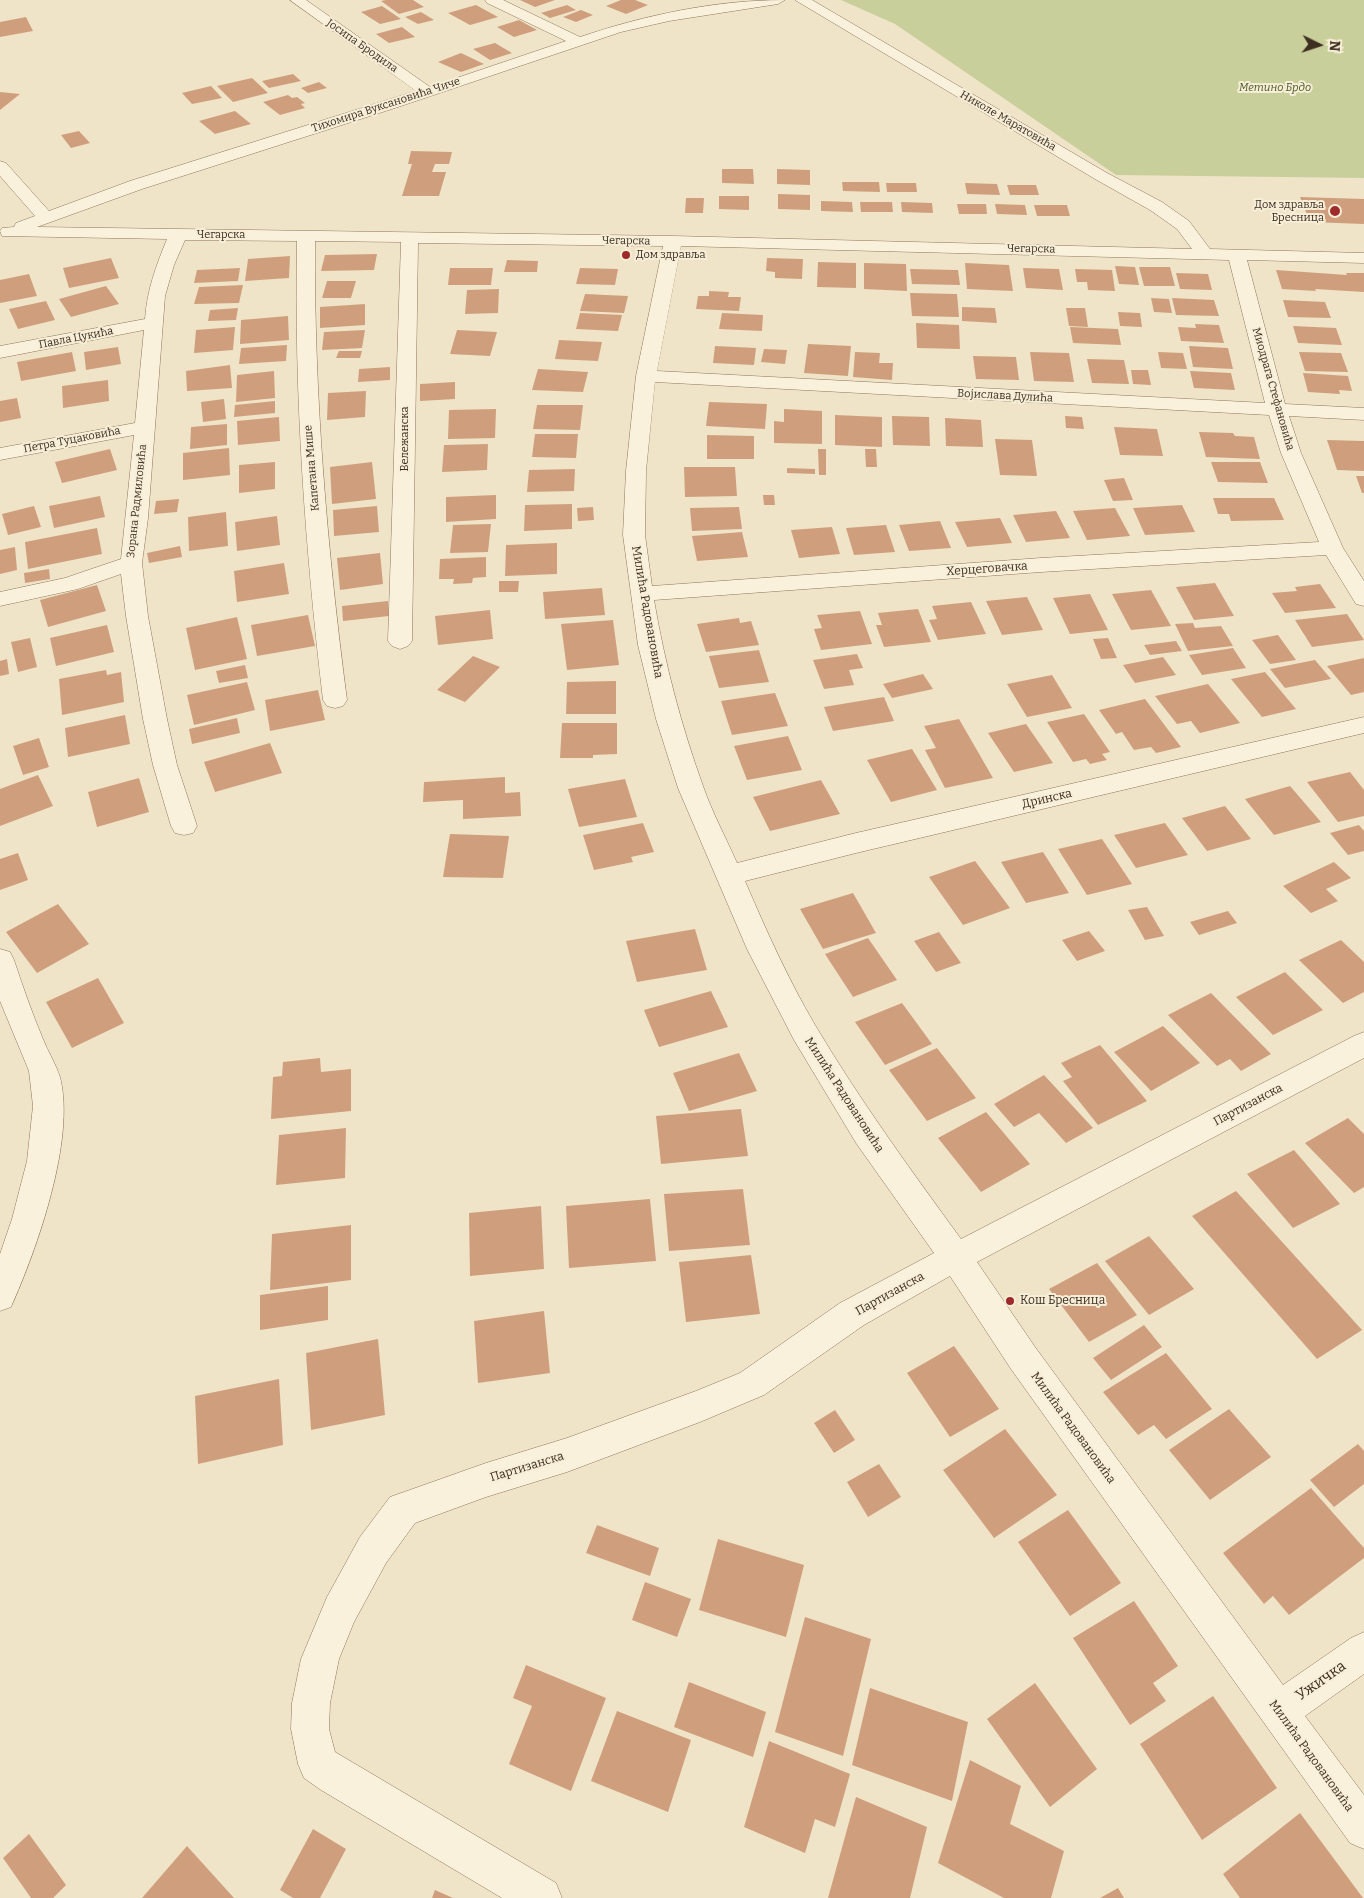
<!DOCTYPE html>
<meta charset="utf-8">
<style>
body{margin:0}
#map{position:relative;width:1364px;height:1898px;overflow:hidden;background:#f0e4c8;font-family:Bitter,serif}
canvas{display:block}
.north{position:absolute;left:1294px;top:20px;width:50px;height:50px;-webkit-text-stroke:4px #f7eed8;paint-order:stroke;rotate:94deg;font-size:14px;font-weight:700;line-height:20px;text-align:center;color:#3d2e20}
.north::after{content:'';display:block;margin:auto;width:18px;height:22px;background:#3d2e20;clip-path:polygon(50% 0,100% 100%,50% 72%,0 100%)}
</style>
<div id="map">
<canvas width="1364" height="1898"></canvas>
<div class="north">N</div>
</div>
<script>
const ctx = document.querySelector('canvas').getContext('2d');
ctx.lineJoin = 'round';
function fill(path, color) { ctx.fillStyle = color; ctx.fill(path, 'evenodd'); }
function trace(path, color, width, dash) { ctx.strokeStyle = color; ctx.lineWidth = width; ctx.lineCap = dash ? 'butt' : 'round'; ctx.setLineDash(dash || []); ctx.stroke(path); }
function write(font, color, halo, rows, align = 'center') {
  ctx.font = font + ' Bitter,serif'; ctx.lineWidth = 4; ctx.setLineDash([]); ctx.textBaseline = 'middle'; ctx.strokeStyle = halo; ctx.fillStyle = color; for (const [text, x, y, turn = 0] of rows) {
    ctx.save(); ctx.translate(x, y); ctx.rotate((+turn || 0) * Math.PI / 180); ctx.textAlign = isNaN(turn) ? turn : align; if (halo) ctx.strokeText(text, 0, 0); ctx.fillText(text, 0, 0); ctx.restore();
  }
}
fill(new Path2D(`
 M841 0H1364V178L1116 175 895 24Z`), '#c9cf9b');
fill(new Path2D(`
 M386 0H413L424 7 399 14 381 1Z
 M520 0H555L535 7Z
 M621 0H635L648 5 626 14 606 6Z
 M476 5 498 17 470 25 448 13Z
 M567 5 576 10 550 18 541 13Z
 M382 6 401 19 380 24 361 12Z
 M581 10 593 15 576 22 563 17Z
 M421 12 434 20 418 24 405 17Z
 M26 17 33 31 0 37V22Z
 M519 20 537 30 514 37 497 27Z
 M402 27 415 37 389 43 376 34Z
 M495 43 512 53 490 60 473 49Z
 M461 53 484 64 461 72 438 62Z
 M293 74 301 81 269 88 262 81Z
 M252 78 268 93 233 102 217 86Z
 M319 82 327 88 308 93 301 88Z
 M211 86 222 98 192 104 182 93Z
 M0 92 20 94 0 110Z
 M288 95 292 98 297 97 305 103 301 104 305 108 280 115 263 102Z
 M235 111 251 124 215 134 199 121Z
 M79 131 90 143 71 148 61 135Z
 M411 151 452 152 449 164H435L432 172H446L439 196H402L412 164H408Z
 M722 169H753L754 184 722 183Z
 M777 169 810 170V185L777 184Z
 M842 182H879L880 192 843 191Z
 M886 183H916L917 192H887Z
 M965 183 997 184 1000 195 967 194Z
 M1007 185H1036L1039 195H1010Z
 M778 194 810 195V210L778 209Z
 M719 196H749V210L719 209Z
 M1300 197 1364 199V224L1310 222Z
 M686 198H704L703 213H685Z
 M821 201 852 202 853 212 821 211Z
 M860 202H892L893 212H861Z
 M901 202 932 203 933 213 902 212Z
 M957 204H986L987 214H959Z
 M995 204 1025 205 1027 215 997 214Z
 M1034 205H1067L1070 216H1037Z
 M377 254 374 270 321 271 325 255Z
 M290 256 289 278 245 281 248 259Z
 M111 258 119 278 69 288 63 268Z
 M767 258 803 259 802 279 775 278V272L766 271Z
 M507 260 538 261 537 272H504Z
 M818 262 856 263V288L817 287Z
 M864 263 906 264 907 291 864 289Z
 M965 263 1009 265 1013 291 967 289Z
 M1115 266 1135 267 1139 285 1119 284Z
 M1139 267H1170L1175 286H1144Z
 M240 268 238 281 194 283 197 270Z
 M450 268H493L491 285H448Z
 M580 268 618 269 615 285 576 284Z
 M1023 268 1059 269 1063 290 1026 288Z
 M910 269 958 270 960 285 912 284Z
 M1075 269 1112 270 1115 291 1088 290 1087 282H1077Z
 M1276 270 1347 275 1346 273H1364V292L1315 289 1316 291 1282 289Z
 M1176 273 1208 274 1212 290 1180 289Z
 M29 274 37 296 0 303V280Z
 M327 281H356L351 298H322Z
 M243 285 239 303 194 304 199 287Z
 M106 286 119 304 71 317 59 299Z
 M499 289 498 313 465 314 467 290Z
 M709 291 729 292 728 297H741L739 311 696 309 698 296H709Z
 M910 293 957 294 959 317 912 316Z
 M585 294 628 296 624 313 580 311Z
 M1151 298 1169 299 1172 313 1154 312Z
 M1172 298 1214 300 1219 316 1176 315Z
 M1283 300 1325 302 1331 318 1288 317Z
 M46 301 55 320 18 329 9 309Z
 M365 304V325L320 328V307Z
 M962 307 995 308 997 323 962 321Z
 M238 308 236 320 208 321 210 310Z
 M1066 308H1085L1088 327 1069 326Z
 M1118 312 1140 313 1142 327 1120 326Z
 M580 313 622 315 618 331 576 329Z
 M722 313 763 315 762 331 719 329Z
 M288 316 289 340 240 344 241 320Z
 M916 323 959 325 960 349 917 348Z
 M1195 324 1219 325 1224 343 1181 341 1178 327 1196 328Z
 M1293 326 1336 328 1342 345 1298 343Z
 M235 327 233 350 194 353 196 330Z
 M1070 327 1118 329 1121 345 1073 343Z
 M365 330 362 348 322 350 324 332Z
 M457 330 497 332 490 356 450 354Z
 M559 340 602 342 598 361 555 359Z
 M808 344 851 346 848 376 804 373Z
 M287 345 286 361 239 364 241 348Z
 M715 346 756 348 754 365 713 363Z
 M1189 346 1228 348 1233 369 1193 367Z
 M118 347 121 364 86 370 84 352Z
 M764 349 787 350 785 364 761 362Z
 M339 351H362L360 358H336Z
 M72 352 76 371 21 381 17 362Z
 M855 352 880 353 879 363H893L892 380 853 377Z
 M1030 352 1069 353 1074 382 1034 381Z
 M1158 352 1183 353 1187 369 1161 368Z
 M1299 352 1341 353 1348 372 1305 371Z
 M973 356 1016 357 1019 380 976 379Z
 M1087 359 1124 360 1129 384 1092 383Z
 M230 365 232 388 187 391 186 371Z
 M390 367V380L358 382 359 369Z
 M538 369 588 372 583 392 532 390Z
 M1131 370H1148L1151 385 1133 384Z
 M274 371 275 398 236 402 237 375Z
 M1190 371 1231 373 1235 390 1194 388Z
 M1303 373 1348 376 1352 391 1339 390 1340 394 1308 392Z
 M108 380 109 401 63 408 62 386Z
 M455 382V399L420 401V384Z
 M366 391 365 417 327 420 328 393Z
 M17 398 21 418 0 422V401Z
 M224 399 226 419 203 422 201 402Z
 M275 401V413L234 417 235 405Z
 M709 402 767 404 765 429 706 426Z
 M537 405H583L580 430 533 429Z
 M496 409 495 438 448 439 449 410Z
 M784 409 822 411V444L774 443V421L784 422Z
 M835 415 882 417V447L835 445Z
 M892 416 929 417 930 446 893 445Z
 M1065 416 1082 417 1084 429 1066 428Z
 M279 417 280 441 238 445 237 421Z
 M945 418 981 420 983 447 946 446Z
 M227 424V445L190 449 191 427Z
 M1114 427 1157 429 1163 456 1120 455Z
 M1199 432 1233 433 1235 436 1254 437 1260 459 1206 457Z
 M535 434H578L576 458 532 457Z
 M707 435 754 436V459H707Z
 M995 439 1032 440 1037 476 1000 475Z
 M1327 440 1364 441V471L1337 470Z
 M488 444 487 470 442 472 444 445Z
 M229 448 230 475 183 480V453Z
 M110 449 117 470 62 483 55 462Z
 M818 449H826V475H819Z
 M865 449H876L877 467H866Z
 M275 462V489L239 493V465Z
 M372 462 376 499 332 504 330 467Z
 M1211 462H1260L1268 483 1218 482Z
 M684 467H735L737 496 685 497Z
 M787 468 815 469V474L787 473Z
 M575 469 574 491 527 492 529 470Z
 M1356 476H1364V493H1362Z
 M1124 478 1133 500 1113 501 1104 480Z
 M496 495V519L446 522V497Z
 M763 495H774L775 505H764Z
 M100 496 105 517 54 528 49 506Z
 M1213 498H1274L1284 520 1231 521 1229 514H1218Z
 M179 499 177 512 154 514 156 501Z
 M572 504V529L524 531 525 505Z
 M1182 505 1195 532 1145 535 1133 508Z
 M34 506 41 527 8 535 2 514Z
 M377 506 379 532 334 536 333 510Z
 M593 507 594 520 578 521 577 508Z
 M739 507 742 529 692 531 690 508Z
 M1115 508 1130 536 1087 540 1073 511Z
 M1056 511 1070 538 1026 542 1013 515Z
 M226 512 228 546 189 551 188 517Z
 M277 516 280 545 237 551 235 522Z
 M1000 518 1012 543 967 547 955 522Z
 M940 521 951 548 909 551 899 525Z
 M491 524 488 552 450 553 453 525Z
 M886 525 895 552 854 555 846 528Z
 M832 527 840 554 799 558 791 530Z
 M97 528 102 554 28 569 25 542Z
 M742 532 748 557 697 561 692 536Z
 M557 543V574L505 576 506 545Z
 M180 546 182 557 149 563 147 553Z
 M15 547 17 570 0 574V550Z
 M380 553 383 584 340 590 337 558Z
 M486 557V577L473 578 472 583 453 584 454 579H439L440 559Z
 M284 563 289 594 237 602 234 571Z
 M49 569 50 579 25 583 24 573Z
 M499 581H519L518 592H499Z
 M1215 583 1234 616 1194 620 1176 587Z
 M1320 584 1336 608 1285 613 1272 593 1297 591 1295 587Z
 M97 585 106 611 48 627 40 600Z
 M602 588 605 615 545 619 543 592Z
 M1151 590 1171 626 1131 630 1112 594Z
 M1090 594 1108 630 1070 634 1053 598Z
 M1027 597 1043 630 1002 635 986 601Z
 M388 601 389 616 343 621 342 606Z
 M971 602 986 634 938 640 929 620 937 619 932 606Z
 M918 609 931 642 884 647 876 625H882L878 613Z
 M490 610 493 639 438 645 435 616Z
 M860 611 872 644 821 650 814 629 822 628 817 615Z
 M1347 614 1364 640 1312 647 1295 620Z
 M308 615 315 646 257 656 251 625Z
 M237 617 247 659 195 670 186 628Z
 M739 618 740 623 751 621 759 645 706 652 697 624Z
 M613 620 619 665 567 670 561 624Z
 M1193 623 1195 628 1221 626 1233 646 1188 651 1175 624Z
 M107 625 114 652 56 666 50 638Z
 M1278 635 1296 660 1270 664 1252 640Z
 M30 638 37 667 18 672 11 642Z
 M1108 638 1117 658 1101 659 1093 639Z
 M1176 641 1182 651 1150 655 1144 645Z
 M1233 648 1246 668 1202 675 1189 655Z
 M759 650 769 682 719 688 709 656Z
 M857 654 863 668 849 670 854 685 824 689 813 660Z
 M473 656 500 667 465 702 437 690Z
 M1163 657 1176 675 1135 683 1123 665Z
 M1364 658V692L1351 695 1327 666Z
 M7 659 9 674 0 676V661Z
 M1315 660 1331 679 1285 688 1270 669Z
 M245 665 248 678 219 683 216 671Z
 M106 670 107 675 121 672 124 702 62 715 59 679Z
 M1265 672 1296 709 1262 717 1231 679Z
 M923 674 933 689 892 698 883 684Z
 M1052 675 1072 708 1027 717 1007 684Z
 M616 681V714H566L567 682Z
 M247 682 255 710 194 725 187 695Z
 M1208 684 1240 723 1200 733 1191 721 1177 724 1155 696Z
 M318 690 325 720 270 731 265 700Z
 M775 693 788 726 732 735 721 701Z
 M884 697 894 721 833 731 824 707Z
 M1145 699 1181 747 1156 753 1151 747 1134 750 1122 732 1116 734 1099 710Z
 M1084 714 1110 752 1102 754 1107 760 1090 764 1086 759 1073 762 1047 722Z
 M125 715 130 744 68 757 65 728Z
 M237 718 240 733 192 744 189 729Z
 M959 719 993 778 945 788 925 750 936 748 924 726Z
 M562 723H617V754L593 755V758H560Z
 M1026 724 1053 763 1014 772 988 733Z
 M788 736 802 770 747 780 734 746Z
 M39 738 49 767 23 775 13 746Z
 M270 743 282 773 215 792 204 762Z
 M912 749 937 790 891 802 867 760Z
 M1350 772 1364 790V816L1338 822 1307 782Z
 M38 775 53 806 0 826V789Z
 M505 777V793L520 792 521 816 463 819V800L423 802 424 782Z
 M139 778 149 812 97 827 88 792Z
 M625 779 637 817 579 827 568 789Z
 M821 780 840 814 770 831 753 797Z
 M1290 786 1321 822 1274 835 1245 799Z
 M1225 806 1251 839 1207 851 1182 818Z
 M643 823 654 852 631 857 633 862 594 870 583 835Z
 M1165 823 1188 855 1136 868 1114 835Z
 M1359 825 1364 831V851L1348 855 1330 833Z
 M450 834 509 836 503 878 443 877Z
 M1102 839 1132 884 1087 895 1058 849Z
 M1043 852 1069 893 1026 903 1001 862Z
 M18 853 28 880 0 890V859Z
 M975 861 1010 908 963 925 929 877Z
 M1334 862 1351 878 1326 889 1338 901 1311 913 1283 886Z
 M853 893 876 933 823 949 800 909Z
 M58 904 89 944 37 973 6 932Z
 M1147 907 1164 936 1145 940 1128 910Z
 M1228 911 1237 923 1199 935 1190 922Z
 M695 929 707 970 637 982 626 941Z
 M1089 931 1105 951 1077 961 1062 940Z
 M939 932 961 963 936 972 914 941Z
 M868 938 897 980 853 997 825 954Z
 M1341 940 1364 962V992L1343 1003 1299 960Z
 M1285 972 1323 1010 1273 1035 1236 997Z
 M98 978 124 1023 72 1048 46 1002Z
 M711 991 728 1027 659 1047 644 1010Z
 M1211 993 1271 1054 1241 1071 1230 1059 1217 1066 1168 1015Z
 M902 1003 932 1044 885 1065 855 1022Z
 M1163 1026 1200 1063 1151 1091 1114 1052Z
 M1100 1045 1147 1101 1098 1125 1063 1081 1072 1077 1061 1063Z
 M937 1048 976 1098 927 1121 889 1070Z
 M739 1053 757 1091 689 1111 673 1073Z
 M320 1058 321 1072 351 1069V1111L271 1119 273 1077 282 1076 283 1062Z
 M1044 1075 1093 1128 1066 1143 1039 1113 1014 1127 994 1104Z
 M741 1109 748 1156 661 1164 656 1116Z
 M986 1112 1030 1164 981 1192 938 1138Z
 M1348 1118 1364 1134V1187L1354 1193 1305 1143Z
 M346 1128 345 1178 276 1185 279 1135Z
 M1294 1150 1340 1204 1293 1228 1247 1174Z
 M743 1189 750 1245 669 1251 664 1194Z
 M1236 1191 1362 1330 1317 1359 1192 1216Z
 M650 1199 656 1261 569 1268 566 1206Z
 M541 1206 544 1269 470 1276 469 1213Z
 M351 1225V1280L270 1290 272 1234Z
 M1149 1236 1194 1289 1149 1315 1105 1261Z
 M751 1255 760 1314 686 1322 679 1262Z
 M1097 1263 1137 1315 1089 1342 1049 1289Z
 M328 1286V1320L260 1330V1295Z
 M544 1311 550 1373 478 1383 474 1321Z
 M1144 1325 1162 1347 1111 1380 1093 1358Z
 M378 1339 385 1415 311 1430 306 1353Z
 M954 1346 999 1409 950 1437 907 1373Z
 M1166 1353 1212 1409 1166 1439 1154 1425 1138 1435 1103 1392Z
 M279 1379 283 1445 198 1464 195 1396Z
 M1229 1409 1271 1457 1210 1500 1169 1450Z
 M835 1410 855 1440 834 1453 814 1423Z
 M1005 1429 1057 1495 994 1538 943 1470Z
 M1358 1444 1364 1451V1484L1334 1507 1310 1480Z
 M879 1464 901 1497 868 1517 847 1482Z
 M1311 1488 1364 1548V1558L1289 1615 1273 1596 1264 1604 1223 1553Z
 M1068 1510 1121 1583 1070 1616 1018 1542Z
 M597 1525 659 1548 650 1576 586 1553Z
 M718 1539 804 1565 786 1637 699 1610Z
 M645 1582 691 1599 677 1637 632 1620Z
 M1134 1601 1178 1666 1153 1683 1166 1701 1130 1725 1073 1638Z
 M805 1617 871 1639 843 1756 775 1732Z
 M526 1665 606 1698 571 1791 509 1764 532 1706 513 1698Z
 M689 1682 766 1712 753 1757 674 1727Z
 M1035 1683 1097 1769 1050 1807 987 1719Z
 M870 1688 968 1722 952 1801 852 1765Z
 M1213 1696 1277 1788 1202 1840 1140 1744Z
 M617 1711 691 1740 668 1812 591 1781Z
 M769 1741 850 1774 835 1827 815 1819 805 1853 744 1827Z
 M970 1760 1021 1786 1010 1824 1064 1851 1051 1898H1004L938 1863Z
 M856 1797 927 1827 910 1898H828Z
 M1300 1813 1363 1898H1240L1223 1874Z
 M313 1829 346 1849 320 1898H293L280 1890Z
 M29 1834 66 1885 53 1898H31L3 1858Z
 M187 1846 234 1898H142Z
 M1118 1888 1124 1898H1100Z
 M435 1890 453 1898H432Z`), '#cf9f7d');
const street = new Path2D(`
 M290 0H306L430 87 566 41 487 3 485 0H503L580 37C645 15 716 0 785 0L778 4 669 21 621 32 395 108 142 189 37 227 673 236 1192 249 1177 229 1150 210 1095 179 795 0H812L1107 173 1162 202 1189 221 1210 249 1364 253V263L1247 260 1285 404 1364 408V420L1289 416 1301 453 1343 548 1364 581V606L1356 604 1326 555 1041 572 654 600C665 664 681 725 703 786 712 812 726 838 737 863L856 833 1364 717V733L856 853 745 881C766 930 788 979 815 1025 859 1099 910 1169 961 1239L1354 1036 1364 1032V1058L977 1262 1035 1347 1283 1685 1351 1638 1364 1632V1674L1305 1716 1364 1795V1849L1350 1843 1011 1369 950 1276 864 1325 764 1395 700 1422 567 1472 486 1497 415 1523 386 1563 354 1622 339 1659 330 1703 329 1729 335 1752 556 1883 562 1898H502L321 1790 304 1778 298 1764 291 1729 292 1703 301 1659 327 1597 360 1537 390 1497 486 1463 567 1438 696 1391 740 1373 840 1303 934 1253 856 1143 794 1040 747 949 678 788 656 719 638 645 623 535 626 471 636 376 663 246 418 243 412 641 408 646 400 649 392 646 388 641 401 242 315 241C314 395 327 547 347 700L343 706 335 708 327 706 323 700C305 547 294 395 297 241L185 240 174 265 165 296 148 518 142 563 148 616 167 719 177 765 197 826 193 833 184 835 175 833 171 826 153 765 143 719 126 616 121 574 78 589 0 606V592L65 578 121 559 134 435 0 460V448L135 423 144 330 0 358V346L145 319C147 290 156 266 167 239L2 236 0 231 2 228 14 227 16 223 35 216 0 176V161L6 163 49 211 130 181 416 91ZM681 246 1229 260 1265 403 657 371ZM655 382 1269 415 1281 453 1319 542 1041 558 652 586 645 535 646 471Z
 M0 949 10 952 14 960C23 987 32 1013 43 1039 48 1052 56 1064 60 1077 76 1139 37 1249 11 1307L0 1311V1254L12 1219 27 1161 33 1106 29 1071 0 1001Z`);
trace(street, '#8d765c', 1);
fill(street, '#faf1dc');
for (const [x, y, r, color] of [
 [1335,211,6,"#9e2a2b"],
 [626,255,5,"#9e2a2b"],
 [1010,1301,5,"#9e2a2b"]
]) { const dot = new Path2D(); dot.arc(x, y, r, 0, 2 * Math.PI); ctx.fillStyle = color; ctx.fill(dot); trace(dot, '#f7eed8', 2); }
write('11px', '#3d2e20', '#f7eed8', [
 ["Јосипа Бродила",362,46,35],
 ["Тихомира Вуксановића Чиче",386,105,-18],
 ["Николе Маратовића",1008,121,30],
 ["Чегарска",221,235],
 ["Чегарска",626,241,1],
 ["Чегарска",1031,249,1],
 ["Павла Цукића",76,338,-11],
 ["Миодрага Стефановића",1273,389,74],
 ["Војислава Дулића",1005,396,3],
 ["Вележанска",405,439,-90],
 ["Петра Туцаковића",72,440,-11],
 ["Капетана Мише",312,468,-95],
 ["Зорана Радмиловића",137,501,-84]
]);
write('italic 11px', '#4d5a26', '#f7eed8', [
 ["Метино Брдо",1275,88]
]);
write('11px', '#3d2e20', '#f7eed8', [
 ["Дом здравља",1324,205],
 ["Бресница",1324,218],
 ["Дом здравља",636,255,"left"]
], 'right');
write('12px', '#3d2e20', '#f7eed8', [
 ["Херцеговачка",987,569,-4],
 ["Милића Радовановића",647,612,80],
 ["Дринска",1047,799,-13],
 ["Милића Радовановића",844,1095,57],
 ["Партизанска",1248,1105,-28],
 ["Партизанска",890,1294,-29],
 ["Милића Радовановића",1073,1428,54],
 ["Партизанска",527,1467,-17],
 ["Милића Радовановића",1311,1756,54]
]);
write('12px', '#3d2e20', '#f7eed8', [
 ["Кош Бресница",1020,1301]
], 'left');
write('15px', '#3d2e20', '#f7eed8', [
 ["Ужичка",1321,1681,-35]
]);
</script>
